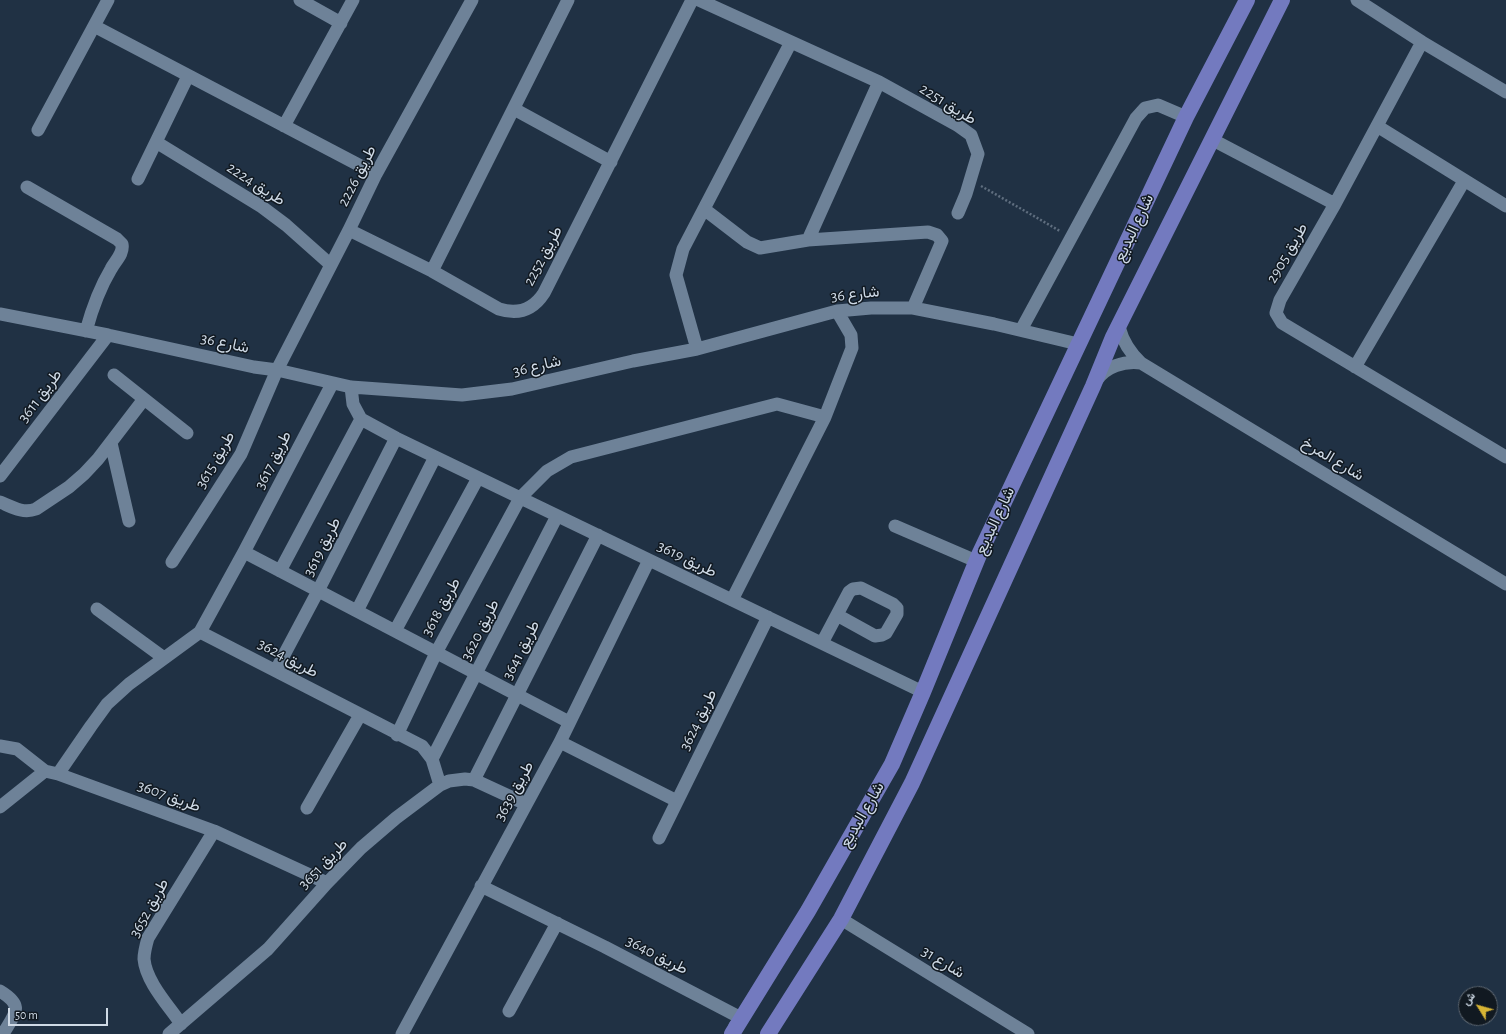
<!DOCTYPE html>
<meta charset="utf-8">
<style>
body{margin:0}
#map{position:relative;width:1506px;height:1034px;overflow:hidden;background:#203144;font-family:"Alegreya Sans",Vazirmatn,sans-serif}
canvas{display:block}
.north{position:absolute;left:1458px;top:986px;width:40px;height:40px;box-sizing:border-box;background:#111921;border:1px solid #5d6670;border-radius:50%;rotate:307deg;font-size:11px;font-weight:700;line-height:16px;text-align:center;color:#cfdae6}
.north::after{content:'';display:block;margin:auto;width:14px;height:18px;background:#d7b434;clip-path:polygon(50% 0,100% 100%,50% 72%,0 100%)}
.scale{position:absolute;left:8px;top:1008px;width:100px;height:18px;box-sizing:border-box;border:2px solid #cfdae6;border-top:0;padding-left:5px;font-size:12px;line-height:14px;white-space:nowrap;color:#cfdae6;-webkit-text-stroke:3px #111921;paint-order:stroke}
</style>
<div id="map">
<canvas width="1506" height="1034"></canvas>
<div class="north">ش</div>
<div class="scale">50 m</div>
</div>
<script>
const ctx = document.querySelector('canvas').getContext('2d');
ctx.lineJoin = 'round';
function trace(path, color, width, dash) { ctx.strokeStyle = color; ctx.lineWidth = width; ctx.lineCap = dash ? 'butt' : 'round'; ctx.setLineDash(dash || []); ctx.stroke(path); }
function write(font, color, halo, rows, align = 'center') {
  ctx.font = font + ' "Alegreya Sans",Vazirmatn,sans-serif'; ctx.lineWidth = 3; ctx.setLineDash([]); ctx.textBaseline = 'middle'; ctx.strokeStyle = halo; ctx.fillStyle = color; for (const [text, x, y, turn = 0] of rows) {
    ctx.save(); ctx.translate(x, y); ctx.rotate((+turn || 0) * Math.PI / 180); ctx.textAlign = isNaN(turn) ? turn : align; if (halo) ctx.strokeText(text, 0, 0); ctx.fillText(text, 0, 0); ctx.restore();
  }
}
trace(new Path2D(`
 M981 186 1060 231`), '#5f6e7f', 2.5, [2, 2]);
trace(new Path2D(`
 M300 0 341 23
 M699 0 879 82 957 125 971 135 978 154 966 194 958 213
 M1357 0 1422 42 1506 92
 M94 26 376 174
 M1422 42 1335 204 1280 300 1276 313 1282 323 1506 457
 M514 109 611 162
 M284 126 353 0
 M1377 126 1506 206
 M38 130 108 0
 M1213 140 1335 204
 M156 142 262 207 286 225 331 265
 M138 179 188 76
 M27 187 117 239 122 244C124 254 115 261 111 269 99 289 92 309 86 331
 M704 209 747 242 760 248 808 240 928 232 937 235 942 241 913 308
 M349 230 432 271 499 309C518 315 533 310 544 293L692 0
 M808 240 879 82
 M432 271 568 0
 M0 314 108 335 254 367 277 370 351 387 462 395 512 389 633 361 697 349 837 311 871 308H913L994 324 1078 344
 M1119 327C1123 342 1130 353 1141 363L1506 584
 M1021 330 1136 118 1145 108 1158 105 1186 117
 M697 349 676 275 683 249 791 42
 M1355 367 1464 181
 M114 375 187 433
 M1096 381C1106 366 1124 361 1141 363
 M351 387 353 404 361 419 396 438 923 692
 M111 443 129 521
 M0 476 108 335
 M0 502C12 507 23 514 36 509L69 487 84 474 98 459 144 399
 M895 526 976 561
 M244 552 569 722
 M172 562 241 454 277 370 349 230 376 174 472 0
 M280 571 361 419
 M732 600 825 417 852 348 851 335 837 311
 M97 609 164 658
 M357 611 435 457
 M395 631 478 478
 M200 632 422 746 432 759 440 785
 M822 643 849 592 853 589 861 588 893 604 897 608V614L886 633 882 635 875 636 837 615
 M276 670 318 591 396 438
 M397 735 436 653 520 498 547 471 571 457 777 404 825 417
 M560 742 677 801
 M0 746 17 749 45 771 58 774 214 831 327 883
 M432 759 557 516
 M58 774 91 726 107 704 129 684 200 632 244 552 332 384
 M474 780 598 535
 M0 807 45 771
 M307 808 360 715
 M659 838 768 617
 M481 886 605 947 741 1018 735 1026
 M841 919 1028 1034
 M0 991C25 1006 15 1013 3 1034
 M509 1011 557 923
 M181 1024C169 1006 146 982 144 959 144 952 146 945 148 938L214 831
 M169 1034 268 949 327 883 361 848 396 818 440 785 449 781 465 779 474 780 526 804
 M402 1034 560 742 649 560`), '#6e8298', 13);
trace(new Path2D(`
 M732 1034 808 911 892 764 923 692 979 555 1186 117 1247 0
 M768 1034 841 919 912 783 1093 386 1113 337 1282 0`), '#737abf', 16);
write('16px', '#cfdae6', '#111921', [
 ["طريق 2251",948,104,32],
 ["طريق 2226",357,176,-63],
 ["طريق 2224",256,184,33],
 ["شارع البديع",1134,228,-65],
 ["طريق 2905",1287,253,-60],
 ["طريق 2252",543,256,-62],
 ["شارع 36",855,294,-6],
 ["شارع 36",225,343,12],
 ["شارع 36",537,366,-13],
 ["طريق 3611",40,396,-53],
 ["شارع المرخ",1333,459,31],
 ["طريق 3615",215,460,-60],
 ["طريق 3617",273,460,-63],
 ["شارع البديع",995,521,-65],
 ["طريق 3619",322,547,-63],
 ["طريق 3619",687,559,26],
 ["طريق 3618",441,607,-61],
 ["طريق 3620",480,630,-63],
 ["طريق 3641",521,650,-63],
 ["طريق 3624",288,658,28],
 ["طريق 3624",698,720,-64],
 ["طريق 3639",514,791,-61],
 ["طريق 3607",169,796,20],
 ["شارع البديع",862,815,-60],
 ["طريق 3651",323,864,-46],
 ["طريق 3652",149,908,-61],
 ["طريق 3640",657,955,27],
 ["شارع 31",943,962,32]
]);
</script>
